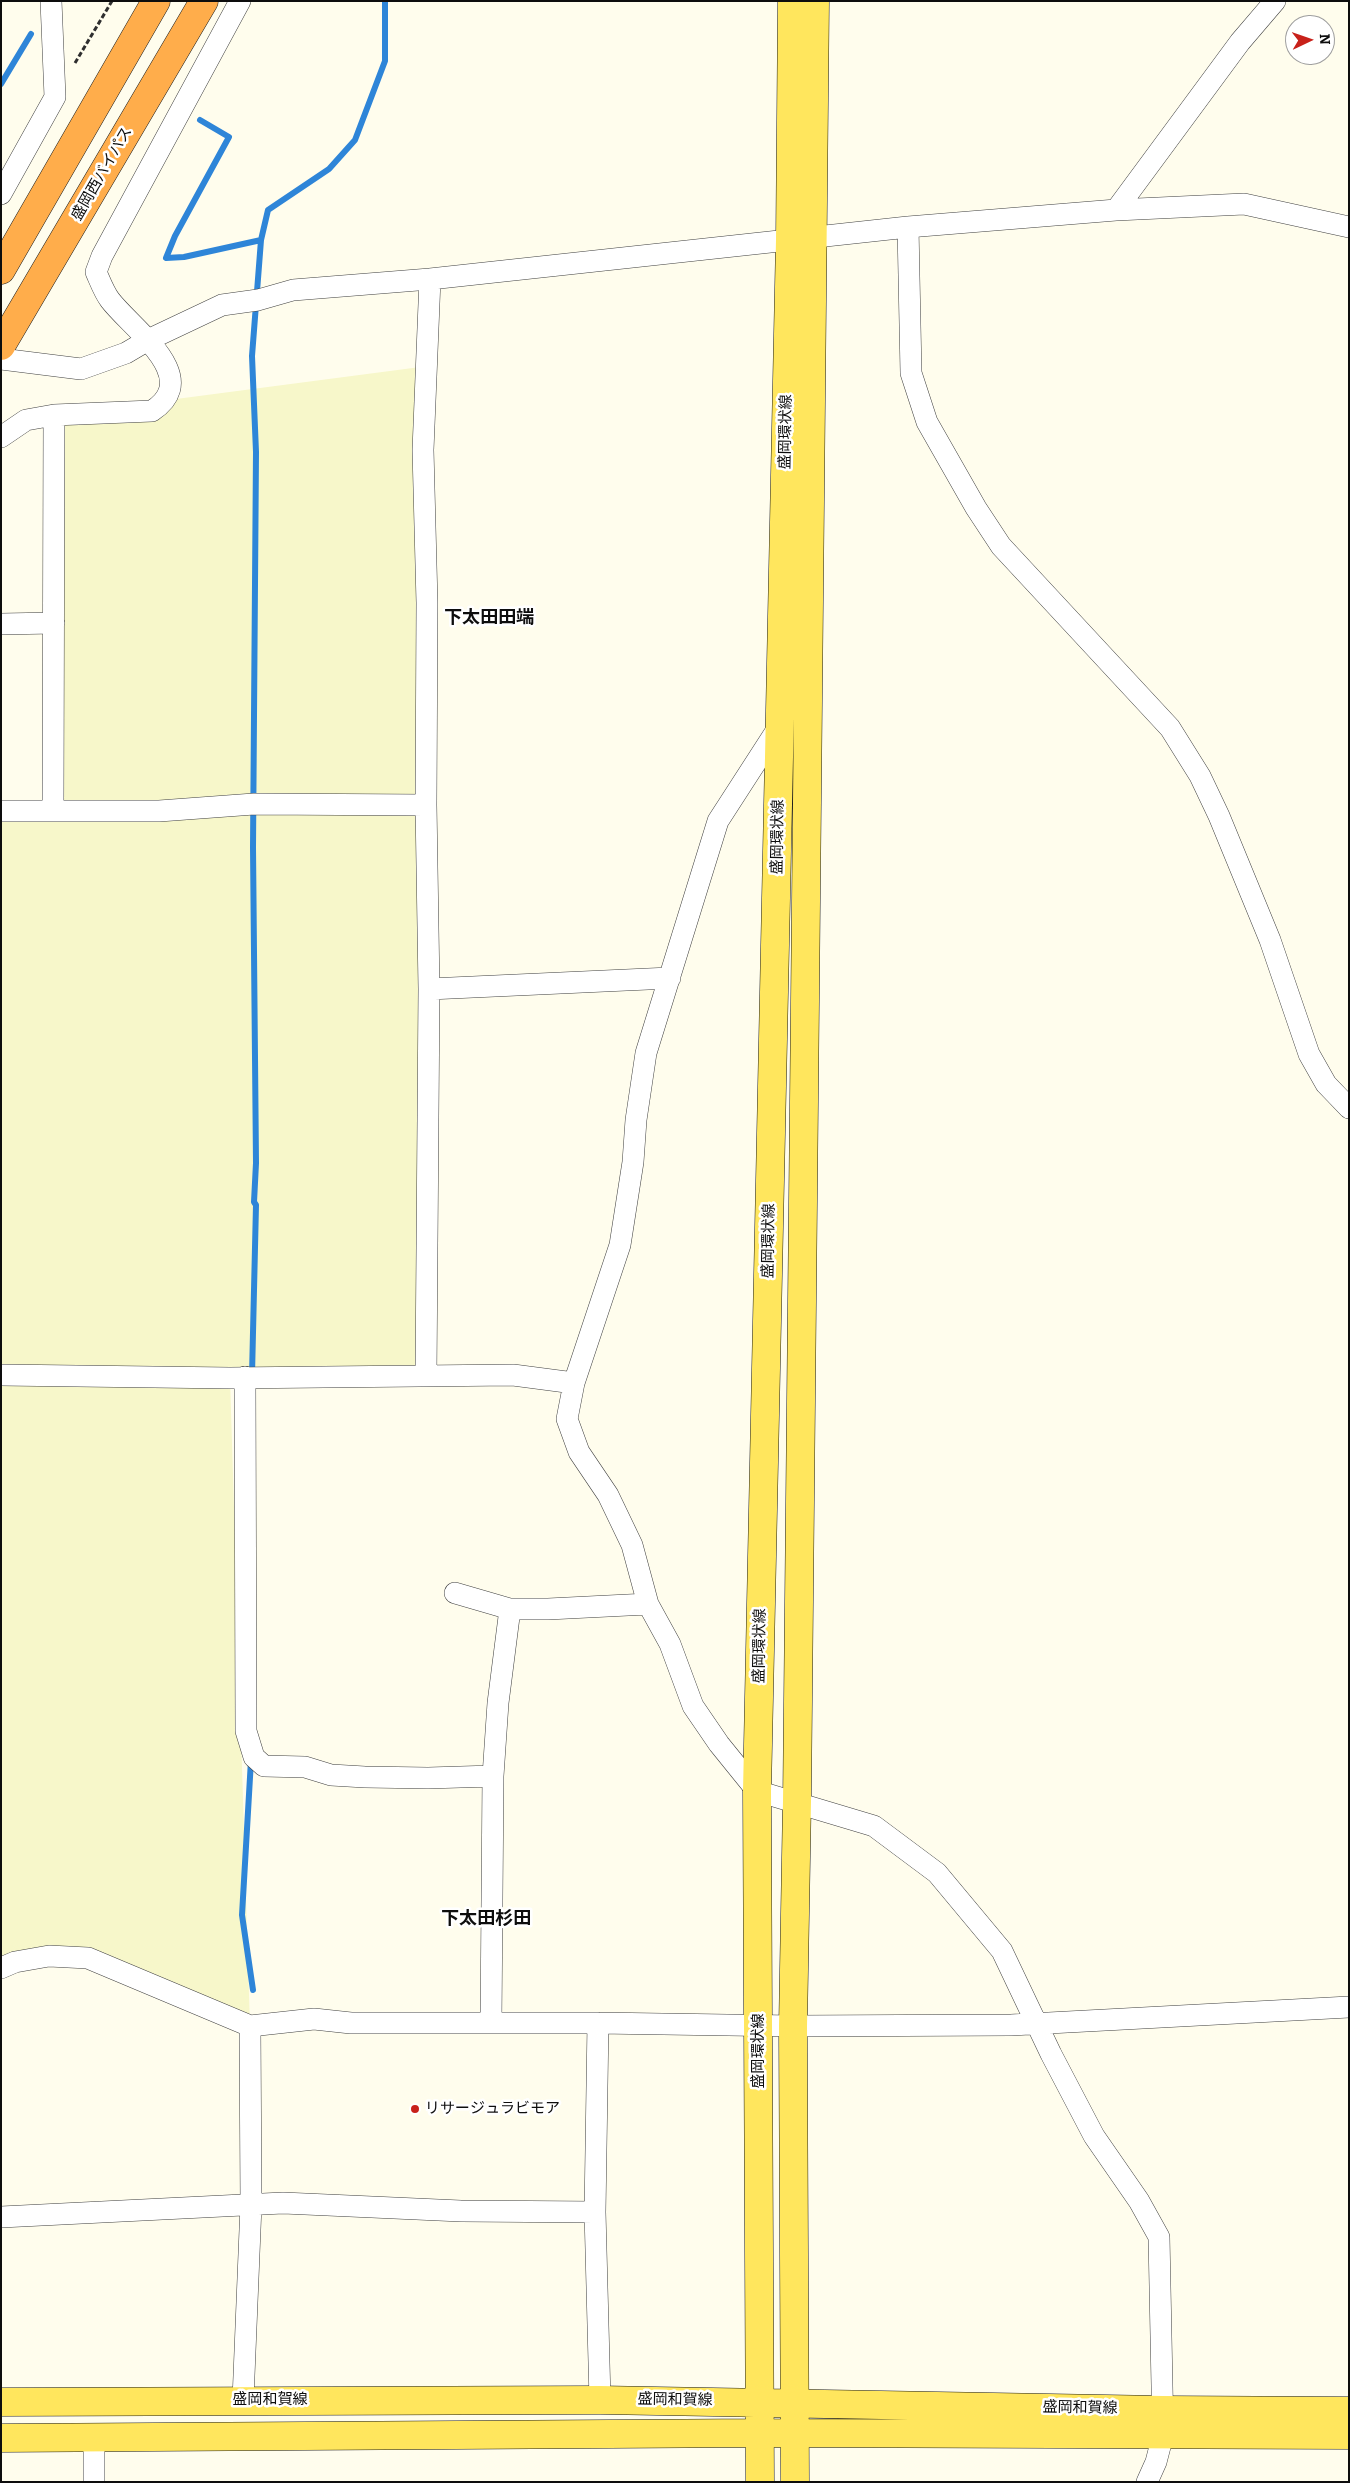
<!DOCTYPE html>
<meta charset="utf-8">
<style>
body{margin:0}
#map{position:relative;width:1350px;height:2483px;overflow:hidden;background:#fffded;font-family:Bitter,serif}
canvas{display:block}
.frame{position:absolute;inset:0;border:2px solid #0d0d0d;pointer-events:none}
.north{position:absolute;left:1285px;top:15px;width:50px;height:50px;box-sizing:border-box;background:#fff;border:1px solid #9e9e9e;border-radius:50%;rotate:87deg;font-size:14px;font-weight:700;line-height:20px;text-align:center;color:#0d0d0d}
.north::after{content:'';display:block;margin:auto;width:18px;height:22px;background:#c8211a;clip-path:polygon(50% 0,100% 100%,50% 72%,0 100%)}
</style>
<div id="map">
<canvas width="1350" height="2483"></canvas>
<div class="frame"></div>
<div class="north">N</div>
</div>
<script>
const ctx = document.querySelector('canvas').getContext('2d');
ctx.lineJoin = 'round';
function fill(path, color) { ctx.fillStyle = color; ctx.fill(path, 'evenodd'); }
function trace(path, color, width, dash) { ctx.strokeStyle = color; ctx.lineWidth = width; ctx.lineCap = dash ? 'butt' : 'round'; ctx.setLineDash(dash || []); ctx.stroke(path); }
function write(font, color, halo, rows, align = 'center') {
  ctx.font = font + ' Bitter,"Noto Sans JP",serif'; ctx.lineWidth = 5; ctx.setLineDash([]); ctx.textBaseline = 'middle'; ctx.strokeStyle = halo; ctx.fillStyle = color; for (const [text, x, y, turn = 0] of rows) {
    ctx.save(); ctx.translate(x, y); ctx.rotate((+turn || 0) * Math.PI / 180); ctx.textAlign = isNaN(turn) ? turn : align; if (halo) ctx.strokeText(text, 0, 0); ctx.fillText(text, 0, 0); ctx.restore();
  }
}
fill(new Path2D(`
 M428 366 426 1376 230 1378 250 2026 88 1958 1 1967V812L53 811 54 415Z`), '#f7f7ca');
trace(new Path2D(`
 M1 84 31 34
 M200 120 229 137 175 236 166 258 184 257 261 240
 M252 1375 256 1205 254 1202 256 1163 253 847 256 452 252 356 261 240 268 210 329 169 355 140 385 61V1
 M251 1760 242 1915 253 1990`), '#2e85d8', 6);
const minor = new Path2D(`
 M1 194 55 97 51 1
 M1116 210 1240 42 1275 1
 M908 227 911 373 927 422 976 508 1001 546 1170 728 1200 776 1219 816 1270 940 1309 1054 1326 1084 1349 1108
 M1 359 81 369 126 353 148 340 222 305 258 300 293 290 430 279 908 227 1116 210 1244 204 1349 227
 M1 437 26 420 54 415 152 411C204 377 132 329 110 300 104 292 100 281 96 272L102 256 240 1
 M1 624 54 623
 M780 725 718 821 646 1053 636 1120 633 1162 620 1245 574 1383 567 1419 579 1452 608 1495 632 1545 648 1604 670 1644 693 1706 719 1744 757 1791 874 1826 937 1873 1002 1951 1051 2054 1094 2136 1139 2201 1159 2237 1163 2435 1156 2462 1147 2482
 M1 811H159L254 804 426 805
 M53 811 54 415
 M429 989 670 978
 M1 1375 230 1378 513 1375 574 1383
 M426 1376 429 989 426 805 427 603 423 450 430 279
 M245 1377 246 1731 254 1757 264 1766 305 1767 331 1775 365 1777 428 1778 493 1776
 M455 1593 510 1609H548L648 1604
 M1 1968 15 1962 49 1956 88 1958 250 2026 314 2019 351 2023H598L793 2026 1011 2025 1349 2007
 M491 2023 493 1776 498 1703 510 1609
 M598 2023 595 2212 600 2400
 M1 2217 283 2203 461 2211 595 2212
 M243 2400 251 2205 250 2026
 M94 2482V2439`);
const major = new Path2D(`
 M1 2402 600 2400 1162 2410 1349 2411
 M1 2438 760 2433 1349 2435
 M760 2482 757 1791 790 240 792 1
 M795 2482 793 2026 797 1801 815 1`);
const highway = new Path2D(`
 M1 270 156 1
 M1 346 204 1`);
trace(minor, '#404040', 22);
trace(major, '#1e1e1e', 29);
trace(highway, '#1e1e1e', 29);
trace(new Path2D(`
 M75 63 112 1`), '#2f2f2f', 3, [5, 2.5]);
trace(minor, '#fff', 21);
trace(major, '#ffe65d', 28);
trace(highway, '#ffad4b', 28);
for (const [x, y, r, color] of [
 [415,2109,5,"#c8211a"]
]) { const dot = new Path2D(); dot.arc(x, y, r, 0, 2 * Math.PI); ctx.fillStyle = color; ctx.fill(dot); trace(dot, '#fff', 2); }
write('15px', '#0d0d0d', '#fff', [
 ["盛岡西バイパス",102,174,-60],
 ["盛岡環状線",786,432,-89],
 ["盛岡環状線",778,837,-89],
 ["盛岡環状線",769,1241,-89],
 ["盛岡環状線",760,1646,-89],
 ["盛岡環状線",759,2051,-90],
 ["盛岡和賀線",270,2400],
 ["盛岡和賀線",675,2400,1],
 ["盛岡和賀線",1080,2408,1]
]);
write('15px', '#0d0d0d', '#fff', [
 ["リサージュラビモア",425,2109]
], 'left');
write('bold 18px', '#0d0d0d', '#fff', [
 ["下太田田端",489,618],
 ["下太田杉田",486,1919]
]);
</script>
